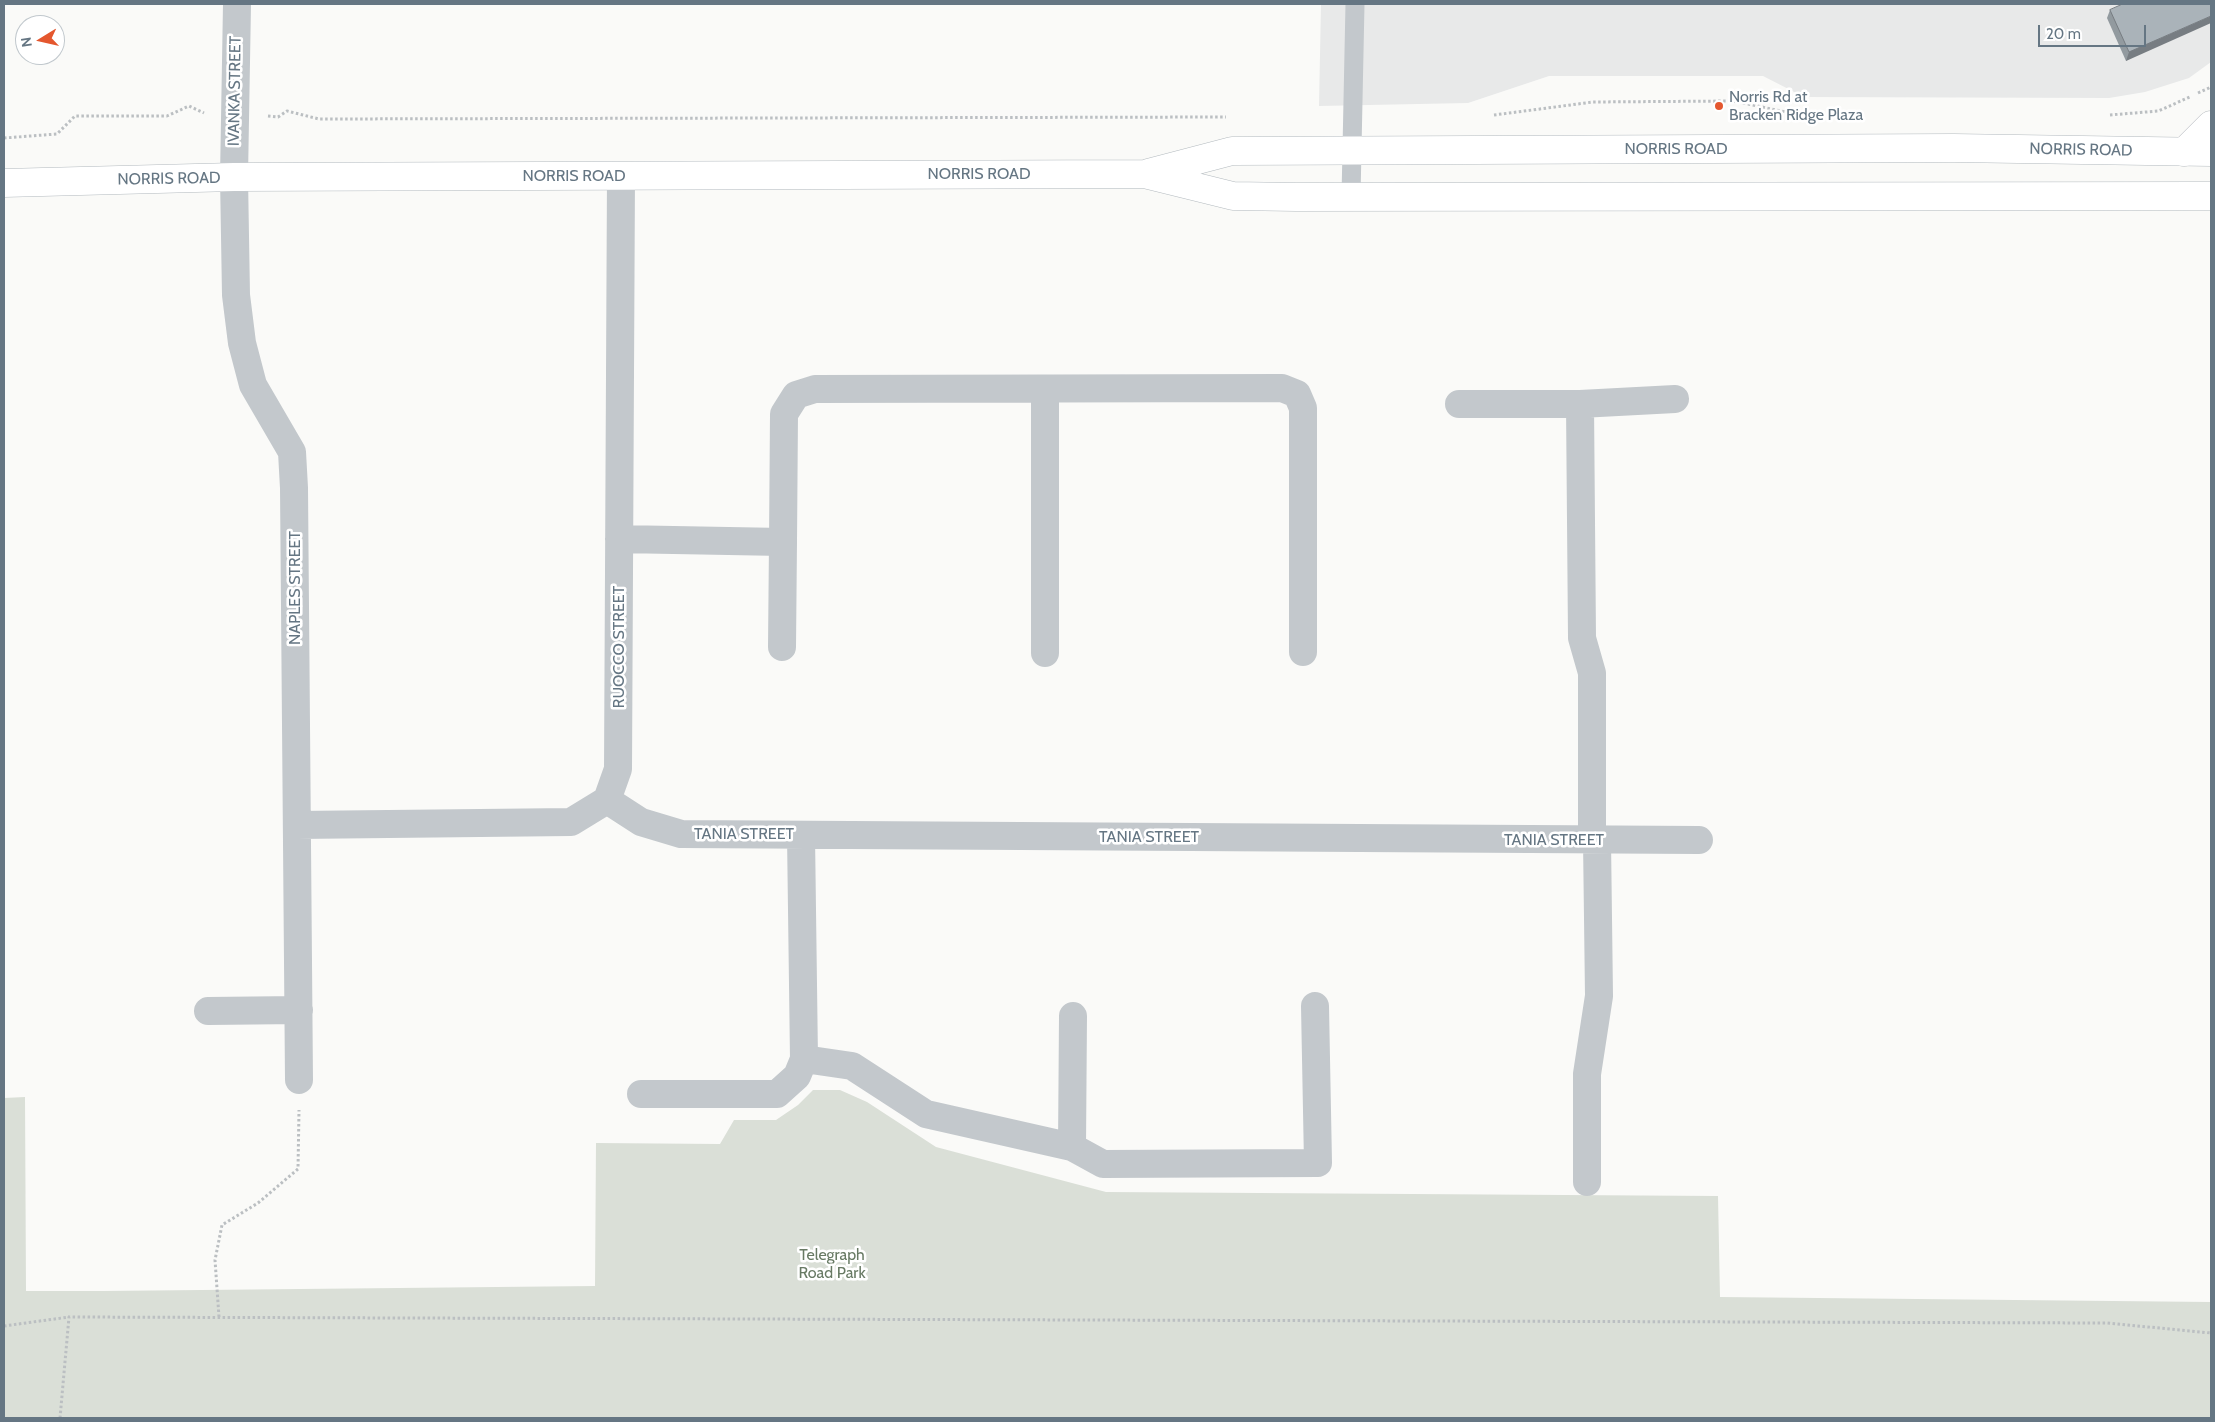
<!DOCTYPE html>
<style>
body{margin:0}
#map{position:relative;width:2215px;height:1422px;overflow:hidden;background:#fafaf8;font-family:Cabin,sans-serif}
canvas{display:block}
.frame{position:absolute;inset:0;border:5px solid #657683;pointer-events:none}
.north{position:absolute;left:15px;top:15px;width:50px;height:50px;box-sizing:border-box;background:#fff;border:1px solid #c1c8cd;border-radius:50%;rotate:261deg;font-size:14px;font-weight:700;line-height:20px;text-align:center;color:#657683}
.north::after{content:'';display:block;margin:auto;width:18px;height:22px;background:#e4572e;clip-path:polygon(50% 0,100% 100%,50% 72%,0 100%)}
.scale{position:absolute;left:2038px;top:25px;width:108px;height:22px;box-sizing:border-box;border:2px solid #657683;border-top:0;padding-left:6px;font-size:15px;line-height:18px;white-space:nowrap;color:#657683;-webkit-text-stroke:4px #fff;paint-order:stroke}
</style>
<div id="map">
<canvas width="2215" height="1422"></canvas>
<div class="frame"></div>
<div class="north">N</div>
<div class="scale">20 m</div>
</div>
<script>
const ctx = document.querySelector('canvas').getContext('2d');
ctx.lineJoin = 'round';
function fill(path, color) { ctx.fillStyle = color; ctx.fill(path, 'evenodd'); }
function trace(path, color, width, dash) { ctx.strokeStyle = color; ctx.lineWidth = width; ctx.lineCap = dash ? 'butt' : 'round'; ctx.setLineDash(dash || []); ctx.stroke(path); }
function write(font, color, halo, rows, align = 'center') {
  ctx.font = font + ' Cabin,sans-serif'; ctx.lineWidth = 5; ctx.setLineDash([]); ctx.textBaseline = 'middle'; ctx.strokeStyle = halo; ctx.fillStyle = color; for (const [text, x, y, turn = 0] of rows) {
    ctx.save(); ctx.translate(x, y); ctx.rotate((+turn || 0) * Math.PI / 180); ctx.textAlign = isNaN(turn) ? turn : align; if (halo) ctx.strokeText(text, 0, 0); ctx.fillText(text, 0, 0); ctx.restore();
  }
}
fill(new Path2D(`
 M1321 4H2211V62L2189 78 2145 92 2109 98 1804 97 1763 76H1549L1468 103 1319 106Z`), '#e8e9e9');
fill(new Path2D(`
 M813 1090H840L867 1102 936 1147 1106 1192 1718 1196 1720 1297 2211 1302V1418H4V1098L25 1097 26 1291H103L595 1286 596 1143 720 1144 734 1120H776L798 1105Z`), '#dadfd7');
const secondary = new Path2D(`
 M1148 173 1232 151 1954 148 2211 152
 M4 183 234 177 1144 174 1233 196 1296 197 2211 196`);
const primary = new Path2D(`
 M2184 152 2211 125`);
trace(secondary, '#b3babf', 29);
trace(primary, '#b5babe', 29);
trace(new Path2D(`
 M2198 93 2211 87
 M1494 115 1593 102 1733 101 1796 114
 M2110 115 2158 111 2190 97
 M268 116 278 117 287 111 319 119 1226 117
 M4 138 57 134 75 116H167L189 106 204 113
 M219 1317 215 1260 222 1225 258 1203 298 1169 299 1110
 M4 1326 69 1317
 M60 1418 69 1317 2107 1323 2211 1333`), '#bbbfc2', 3, [2.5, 2.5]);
trace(new Path2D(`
 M1351 197 1355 4`), '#c3c8cc', 19);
trace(new Path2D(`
 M237 4 234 177 236 295 242 343 253 385 292 452 294 488 299 1080
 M1045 389V653
 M1459 404H1580L1582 638 1592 673V841
 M1580 404 1675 399
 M619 539 783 542 784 414 796 395 815 389 1282 388 1297 394 1303 408V652
 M782 647 783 542
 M607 800 641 822 681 834 1699 840
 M297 825 571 822 607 800 618 769 621 176
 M208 1011 299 1010
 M804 1059 852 1066 926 1114 1072 1147 1103 1164 1318 1163 1315 1006
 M641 1094H777L797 1076 804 1059 801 835
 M1072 1147 1073 1016
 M1587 1182V1074L1599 996 1597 840`), '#c3c8cc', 28);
trace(secondary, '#fff', 28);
trace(primary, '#fff', 28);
fill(new Path2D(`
 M2211 4 2126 61 2107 18 2110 10Z`), '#929a9f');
fill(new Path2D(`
 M2211 16V23L2126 61 2129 52Z`), '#777d82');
const building = new Path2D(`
 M2123 4H2211V16L2129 52 2110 10Z`);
fill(building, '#aab3b9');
trace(building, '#777d82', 1);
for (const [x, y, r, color] of [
 [1719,106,5,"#e4572e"]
]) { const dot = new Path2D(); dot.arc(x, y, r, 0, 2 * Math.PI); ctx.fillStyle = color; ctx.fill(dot); trace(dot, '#fff', 2); }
write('16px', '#657683', '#fff', [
 ["IVANKA STREET",235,91,-89],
 ["NORRIS ROAD",1676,149],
 ["NORRIS ROAD",2081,150,1],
 ["NORRIS ROAD",979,174],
 ["NORRIS ROAD",574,176],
 ["NORRIS ROAD",169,179,-1],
 ["NAPLES STREET",295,588,-90],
 ["RUOCCO STREET",619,647,-90],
 ["TANIA STREET",744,834],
 ["TANIA STREET",1149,837],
 ["TANIA STREET",1554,840]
]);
write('16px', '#657683', '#fff', [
 ["Norris Rd at",1729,97],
 ["Bracken Ridge Plaza",1729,115]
], 'left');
write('16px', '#687a64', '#fff', [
 ["Telegraph",832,1255],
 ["Road Park",832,1273]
]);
</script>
